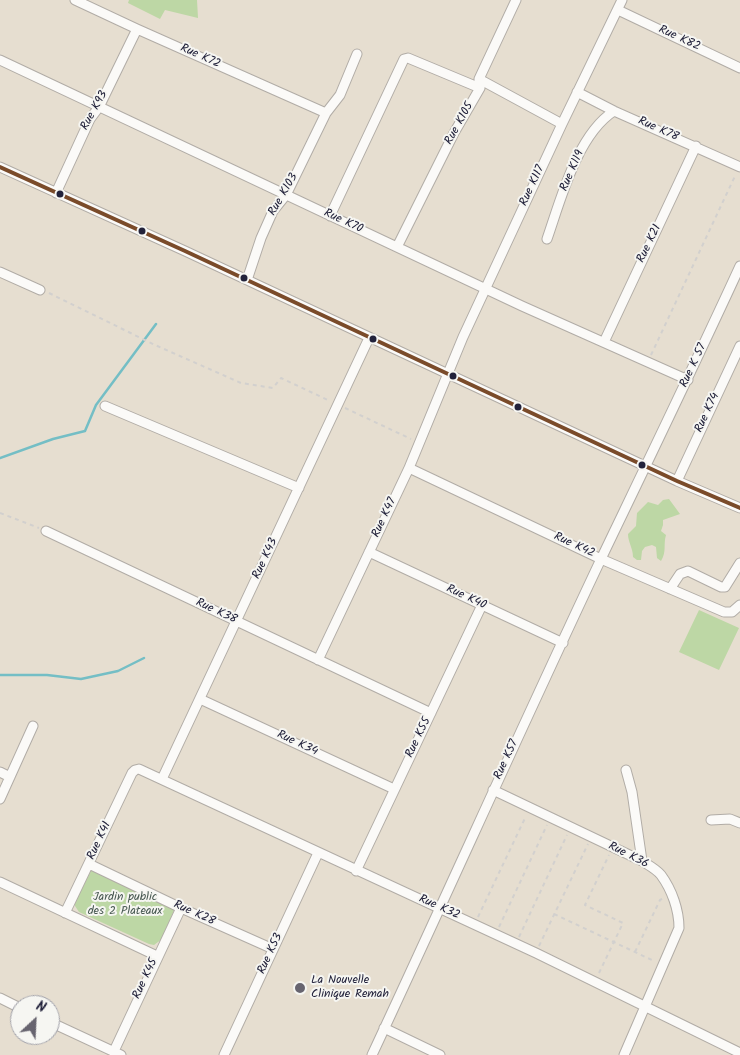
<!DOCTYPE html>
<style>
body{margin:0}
#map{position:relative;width:740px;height:1055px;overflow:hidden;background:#e6ded0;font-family:Kalam,sans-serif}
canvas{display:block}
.north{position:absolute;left:10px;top:995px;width:50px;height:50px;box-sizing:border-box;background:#f6f6f2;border:1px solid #a1a1a9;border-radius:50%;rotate:25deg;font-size:14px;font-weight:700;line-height:20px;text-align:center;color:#22223b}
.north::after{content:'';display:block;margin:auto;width:18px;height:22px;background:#67646f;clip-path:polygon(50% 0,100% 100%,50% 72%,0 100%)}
</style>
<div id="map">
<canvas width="740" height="1055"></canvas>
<div class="north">N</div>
</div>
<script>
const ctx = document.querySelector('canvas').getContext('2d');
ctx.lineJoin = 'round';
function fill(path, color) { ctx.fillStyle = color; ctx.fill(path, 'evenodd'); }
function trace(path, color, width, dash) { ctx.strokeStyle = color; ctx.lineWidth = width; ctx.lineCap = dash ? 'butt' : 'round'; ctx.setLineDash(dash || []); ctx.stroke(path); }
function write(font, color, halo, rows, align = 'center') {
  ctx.font = font + ' Kalam,sans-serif'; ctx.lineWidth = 4; ctx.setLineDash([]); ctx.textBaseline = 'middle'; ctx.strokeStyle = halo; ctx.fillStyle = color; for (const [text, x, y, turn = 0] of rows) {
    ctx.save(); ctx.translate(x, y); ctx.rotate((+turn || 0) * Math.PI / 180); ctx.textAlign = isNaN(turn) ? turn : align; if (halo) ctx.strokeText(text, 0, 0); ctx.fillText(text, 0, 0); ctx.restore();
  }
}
fill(new Path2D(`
 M129 0H197L198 18 165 10 160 19 128 3Z
 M669 499 680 514 663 520V525L661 531 666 535C663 545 667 551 661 561L657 558 656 547 652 545 645 547 642 551 641 560H637L633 557C633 548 628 542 628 534L636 526 637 513 648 502 658 505 663 500Z
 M699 610 739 628 719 670 679 652Z
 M93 867 175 908 162 939 154 945 149 944 79 912 75 906V902Z`), '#bdd7a5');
trace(new Path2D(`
 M0 458 53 439 85 431 96 405 156 324
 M0 675H47L81 679 118 671 144 658`), '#74bec5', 2.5);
const minor = new Path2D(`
 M75 0 137 29 326 113
 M618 10 740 68
 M0 60 522 306 688 380
 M479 79 562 124
 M577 92 614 111 740 167
 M0 167 185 251 677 481 740 508
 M56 193 90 119 99 107 137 29
 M330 216 404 59 408 58 480 88
 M547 239C561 199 577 135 614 111
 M397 247 454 133 480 88 479 79 516 0
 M0 272 40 290
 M247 280 261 238 273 211 286 195 326 113 340 95 357 54
 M604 342 696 146
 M105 406 299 488
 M409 468 601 559 724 612H732L740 605
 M677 481 740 346
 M46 531 431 713
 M369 552 563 643
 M670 589 680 574 688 571 721 587H725L740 563
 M318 660 409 468 463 337 562 124 622 0
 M200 699 394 789
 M626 770 632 792 642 861
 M0 772 10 777
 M162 779 369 338
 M493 790 642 861C648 865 656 869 661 875 672 890 679 910 679 928L624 1055
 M0 799 33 726
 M711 820 730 819 740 823
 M89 864 181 908 273 949
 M356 871 482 605
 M0 882 157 956
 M65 913 132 773 135 770 139 769 536 953 740 1053
 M0 998 20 1008
 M50 1022 121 1055
 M384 1028 440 1055
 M114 1051 181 908
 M224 1055 318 853
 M372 1055C449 890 523 724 601 559 648 461 695 364 740 266`);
trace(minor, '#b1aca6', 11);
trace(new Path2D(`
 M49 293 155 345 241 383 273 388 281 378 330 401
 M651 355 735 176
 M345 408 411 439
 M0 513 39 528
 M554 914 654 961
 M478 917 526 816
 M499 927 547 825
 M519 937 567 835
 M539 946 588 844
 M635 952 660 900 664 898
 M599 973 623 923 585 905 609 855`), '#d2d0ce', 2, [4, 4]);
trace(minor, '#fbfaf8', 9);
trace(new Path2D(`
 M0 167 185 251 677 481 740 508`), '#7a4b2a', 4);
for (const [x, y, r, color] of [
 [60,194,4.5,"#22223b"],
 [142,231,4.5,"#22223b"],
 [244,278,4.5,"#22223b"],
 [373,339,4.5,"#22223b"],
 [453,376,4.5,"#22223b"],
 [518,407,4.5,"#22223b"],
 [642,465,4.5,"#22223b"],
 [300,988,6,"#67646f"]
]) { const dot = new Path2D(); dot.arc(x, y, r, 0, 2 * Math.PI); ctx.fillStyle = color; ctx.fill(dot); trace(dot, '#f6f6f2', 2); }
write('12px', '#22223b', '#f6f6f2', [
 ["Rue K82",679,39,25],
 ["Rue K72",200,57,24],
 ["Rue K93",95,111,-61],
 ["Rue K105",460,124,-61],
 ["Rue K78",658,130,24],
 ["Rue K119",573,171,-67],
 ["Rue K117",533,186,-65],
 ["Rue K103",284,195,-60],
 ["Rue K70",343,222,25],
 ["Rue K21",650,244,-64],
 ["Rue K 57",694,366,-65],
 ["Rue K74",708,413,-65],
 ["Rue K47",385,518,-65],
 ["Rue K42",574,546,25],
 ["Rue K43",266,559,-65],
 ["Rue K40",466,598,25],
 ["Rue K38",216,612,25],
 ["Rue K55",419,738,-64],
 ["Rue K34",297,744,25],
 ["Rue K57",507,760,-65],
 ["Rue K41",100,841,-65],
 ["Rue K36",628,856,27],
 ["Rue K32",439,908,24],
 ["Rue K28",194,914,24],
 ["Rue K53",271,954,-65],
 ["Rue K45",146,979,-65]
]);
write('12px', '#465750', '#f6f6f2', [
 ["Jardin public",125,898],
 ["des 2 Plateaux",125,912]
]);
write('12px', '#22223b', '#f6f6f2', [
 ["La Nouvelle",311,981],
 ["Clinique Remah",311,995]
], 'left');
</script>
